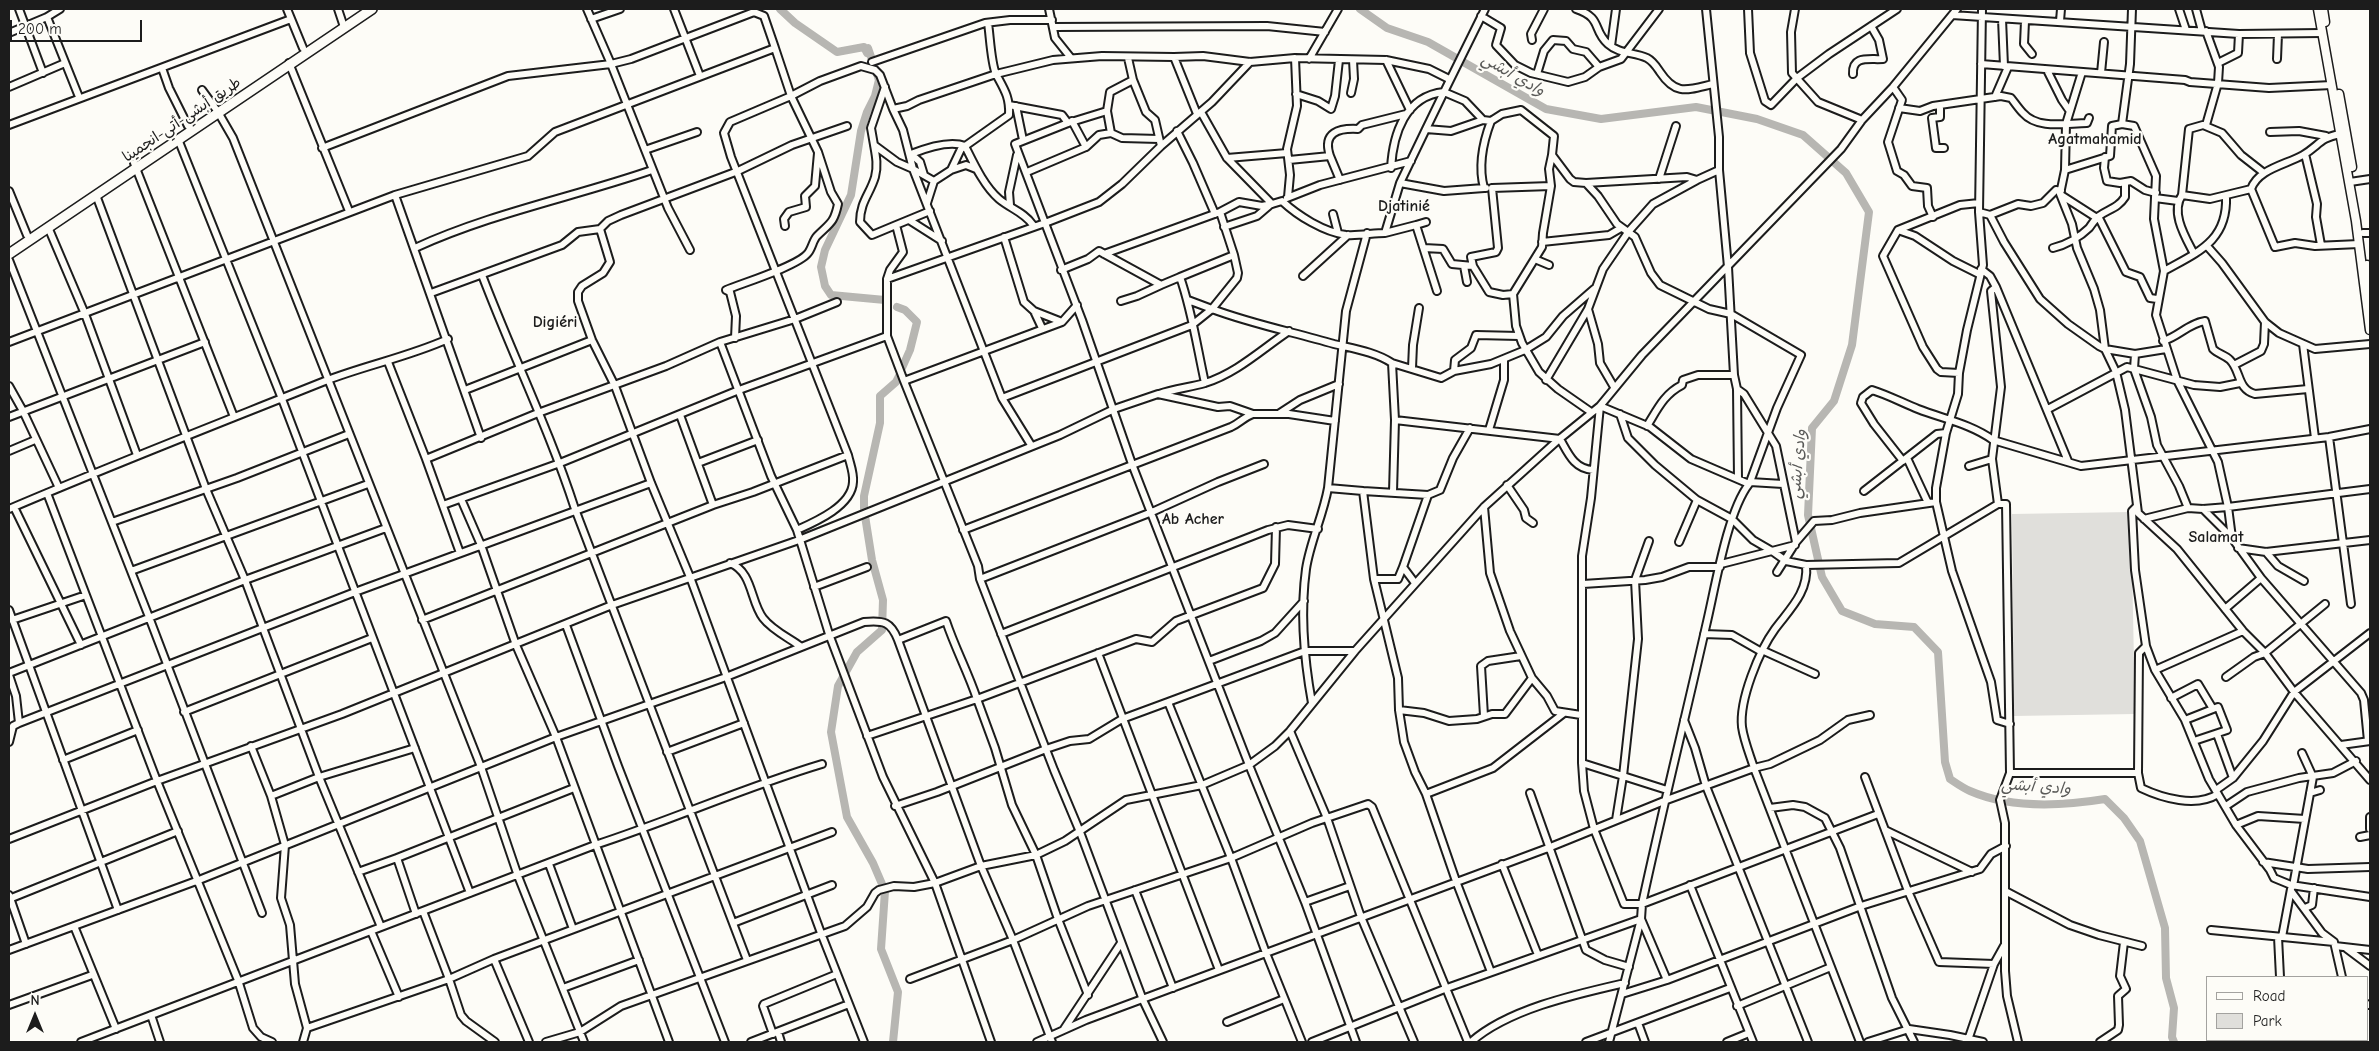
<!DOCTYPE html>
<meta charset="utf-8">
<style>
body{margin:0}
#map{position:relative;width:2379px;height:1051px;overflow:hidden;background:#fdfcf7;font-family:"Comic Neue",sans-serif}
canvas{display:block}
.frame{position:absolute;inset:0;border:10px solid #1c1c1c;pointer-events:none}
.legend{position:absolute;left:2206px;top:976px;width:162px;height:65px;box-sizing:border-box;background:#fdfcf7;border:1px solid #a3a29f;margin:0;padding:6px 9px;list-style:none;font-size:15px;color:#1c1c1c}
.legend li{display:flex;align-items:center;gap:10px;height:25px}
.legend b{width:25px;border:1px solid #a3a29f}
.north{position:absolute;left:10px;top:991px;width:50px;height:50px;-webkit-text-stroke:4px #fdfcf7;paint-order:stroke;rotate:0deg;font-size:14px;font-weight:700;line-height:20px;text-align:center;color:#1c1c1c}
.north::after{content:'';display:block;margin:auto;width:18px;height:22px;background:#1c1c1c;clip-path:polygon(50% 0,100% 100%,50% 72%,0 100%)}
.scale{position:absolute;left:10px;top:20px;width:132px;height:22px;box-sizing:border-box;border:2px solid #1c1c1c;border-top:0;padding-left:6px;font-size:15px;line-height:18px;white-space:nowrap;color:#1c1c1c;-webkit-text-stroke:4px #fdfcf7;paint-order:stroke}
</style>
<div id="map">
<canvas width="2379" height="1051"></canvas>
<div class="frame"></div>
<ul class="legend">
<li><b style="height:6px;background:#fdfcf7"></b>Road</li>
<li><b style="height:14px;background:#e0dfdb"></b>Park</li>
</ul>
<div class="north">N</div>
<div class="scale">200 m</div>
</div>
<script>
const ctx = document.querySelector('canvas').getContext('2d');
ctx.lineJoin = 'round';
function fill(path, color) { ctx.fillStyle = color; ctx.fill(path, 'evenodd'); }
function trace(path, color, width, dash) { ctx.strokeStyle = color; ctx.lineWidth = width; ctx.lineCap = dash ? 'butt' : 'round'; ctx.setLineDash(dash || []); ctx.stroke(path); }
function write(font, color, halo, rows, align = 'center') {
  ctx.font = font + ' "Comic Neue","Playpen Sans Arabic",sans-serif'; ctx.lineWidth = 4.5; ctx.setLineDash([]); ctx.textBaseline = 'middle'; ctx.strokeStyle = halo; ctx.fillStyle = color; for (const [text, x, y, turn = 0] of rows) {
    ctx.save(); ctx.translate(x, y); ctx.rotate((+turn || 0) * Math.PI / 180); ctx.textAlign = isNaN(turn) ? turn : align; if (halo) ctx.strokeText(text, 0, 0); ctx.fillText(text, 0, 0); ctx.restore();
  }
}
fill(new Path2D(`
 M2131 512 2135 714 2014 716 2012 514Z`), '#e0dfdb');
trace(new Path2D(`
 M780 9 795 23 837 52 864 47 867 53
 M1360 9 1387 28 1428 42 1546 109 1601 119 1696 107 1757 119 1803 135 1846 173 1869 212 1852 345 1834 401 1812 428 1808 515 1822 577 1842 611 1875 624 1914 627 1938 652 1945 762 1950 779C1956 783 1963 788 1970 791 2011 809 2062 806 2105 799L2124 818 2140 841 2165 928 2166 978 2174 1008 2172 1037 2174 1042
 M868 48 879 80 875 96 867 112 861 131 851 195 825 250 821 267 825 286 831 295 885 300
 M897 307 905 310 917 322 910 350 902 368
 M864 509V496L880 423V396L896 382 899 376
 M865 516 872 560 883 600 882 630 857 652 838 686 831 732 847 817 873 863 885 891 881 949 898 992 893 1042`), '#b7b6b2', 8);
const minor = new Path2D(`
 M19 9 43 73
 M287 9 303 48
 M338 9 344 27
 M587 9 611 64 668 208 690 250
 M674 9 700 76
 M1049 9 1055 38 1071 58
 M1485 9 1444 92 1465 101 1483 120 1491 121 1502 114 1521 110 1554 136 1552 155 1570 179 1574 182 1586 183 1598 196 1617 224 1635 237 1651 273 1660 285 1709 309 1731 314 1801 355 1777 408 1750 482
 M1576 9C1603 18 1592 30 1608 44 1619 54 1634 52 1647 58 1653 61 1656 66 1660 72 1676 96 1687 90 1713 84
 M1706 9 1719 137V170L1728 267 1734 375 1737 389 1738 479
 M1748 9 1750 53 1765 101 1771 105 1797 78 1829 54 1897 9
 M1795 9 1791 32 1792 73 1818 102 1862 120
 M1982 9 1979 212 1983 265 1967 330 1959 373 1958 394 1946 433 1936 488V502L1952 571 1991 682 1997 720 2010 724
 M2179 9 2186 30
 M2196 9 2202 31
 M1952 15 2239 34 2322 33
 M1481 16 1501 28 1496 45 1515 65 1531 73 1568 82 1585 77 1599 67 1621 59 1659 9
 M47 17 79 97
 M591 19 620 9
 M2002 19 2004 66
 M2025 21 2024 44 2032 54
 M2060 21 2061 9
 M1053 27 1267 26 1325 32
 M9 33 47 17 60 9
 M1532 40 1531 34 1544 9
 M1611 46 1616 9
 M1128 58 1133 80 1146 112 1155 120 1161 146 1122 184 1099 202 1045 223 1015 144 1068 123 1107 111 1110 92 1133 80
 M1309 59 1338 9
 M2277 59 2278 34
 M1386 60 1410 110
 M872 62 985 23 1010 20H1052
 M289 63 349 211
 M2218 63 2238 53 2239 34
 M1981 64 2185 80 2190 82 2269 88 2332 85
 M162 68 169 88 188 126
 M2047 70 2062 100 2069 110
 M2082 72 2066 124 2065 170 2060 194 2072 224 2077 248 2094 289 2100 310 2105 349 2116 372 2125 410 2138 513 2177 549 2243 631 2265 653 2294 692 2370 780
 M2101 73 2104 42
 M1537 74 1544 51 1553 40 1566 41 1573 49 1586 52 1599 67
 M1853 74C1852 55 1869 60 1883 59L1879 40 1871 26
 M9 87 65 63
 M885 87 871 128 874 145 897 162 913 169 1002 398 1031 445
 M1893 87 1902 100 1888 142 1897 171 1904 175 1912 186 1927 188 1928 206 1933 217
 M202 90 218 112 233 138 481 767 518 876 584 1042
 M1444 92 1426 129 1451 131 1483 120
 M1351 93 1354 79 1353 60
 M1296 94 1318 101 1331 109 1335 96 1339 60
 M1995 97 2008 67
 M1009 105 1062 115 1068 123
 M1016 106 1023 140
 M1940 106V117L1932 118 1936 148H1944
 M1899 108 1920 111 1933 106 2001 96 2011 98C2015 103 2019 109 2023 113 2038 130 2067 123 2087 123L2089 118
 M893 109 903 130 913 169 934 181
 M1107 111 1111 133
 M1201 112 1227 158 1272 204 1282 201C1298 216 1324 232 1346 235 1359 236 1373 233 1385 233
 M1197 114 1174 57 1203 56 1250 62 1295 58 1386 60 1429 69 1449 79
 M1072 121 1086 147
 M2122 124 2130 64 2132 9
 M9 125 291 19
 M2206 125 2218 83 2219 67 2206 31
 M1426 129 1400 183 1444 191 1484 188
 M1177 131 1193 163 1215 214
 M2270 132 2299 131 2326 136
 M2340 134C2319 138 2319 146 2303 155 2285 165 2258 169 2251 189L2275 247 2295 243 2315 246 2359 244
 M178 139 282 399 470 893
 M874 145C876 156 878 166 875 177 870 194 860 202 860 222L872 235 896 225
 M1161 146 1212 102 1250 62
 M322 148 508 76 611 64 631 59 754 12 764 16 775 48
 M645 150 697 132
 M2305 154 2317 204 2316 217 2321 245
 M1552 155 1549 169 1551 186 1543 233 1542 247 1513 294 1516 326 1522 343 1539 372 1558 389 1591 412
 M1330 156C1322 132 1339 128 1358 129L1362 125 1406 114
 M2105 157 2104 168 2107 181 2120 183 2131 181 2145 190 2156 193
 M1227 158 1287 153
 M1289 160 1330 156 1340 180
 M134 163 234 417
 M1391 168C1393 134 1405 96 1444 92
 M951 170 966 165 976 169
 M2065 170 2110 156 2112 126 2122 124 2134 126 2156 176 2154 219 2164 271 2156 315 2177 380 2218 462 2228 507 2232 538
 M1027 172 1086 147 1099 135 1111 133 1122 138 1159 139
 M924 175 920 162 911 154C926 148 950 140 965 146 974 164 984 186 999 199 1011 209 1024 212 1033 225
 M1659 179 1676 126
 M2350 182 2370 179
 M1400 183 1385 233 1416 225 1437 291
 M1586 183 1687 177 1697 180 1719 170
 M1486 188H1484C1478 166 1483 142 1491 121
 M9 191 27 235
 M96 195 206 489 245 580 319 777 381 927
 M395 195 528 156 555 132 775 48 791 96 818 152 831 192 838 204C834 223 830 223 817 236 813 240 812 248 808 253 798 266 743 283 726 290L730 292 736 316 735 338
 M2061 195 2100 220 2126 272 2140 277 2150 298 2157 299
 M2182 195 2210 199 2251 189
 M1288 197 1290 175 1287 149 1297 106 1295 58
 M1287 198 1320 185 1411 161
 M2155 198 2178 201
 M927 203 934 181 951 170 961 149 1009 115C1010 97 1004 89 996 74 991 63 990 36 988 23
 M1010 205 1009 192 1017 155
 M1979 212 1990 215 2018 204 2031 206 2043 203 2056 190 2061 191
 M1333 214 1338 233
 M1990 215 2004 242 2040 299 2068 324 2099 346 2105 349 2135 354 2166 349
 M909 220 942 241
 M1416 225 1426 222
 M785 226 784 219 789 212 806 207 805 196 815 186 818 153
 M48 227 85 314 137 455
 M1224 227 1257 216 1271 204
 M600 229 610 262 603 273 582 286 578 292V301L592 340 615 386 651 483 690 577 821 933 864 1042
 M1898 230 1915 236 1953 261 1979 274
 M2363 233H2370
 M1004 237 1024 302 1034 311 1042 328
 M1542 242 1609 235 1621 228
 M2207 246 2222 263 2265 322 2279 333 2315 349 2370 344
 M415 248C491 213 574 197 652 170
 M1424 248 1443 249 1452 264 1473 266
 M2053 248C2066 245 2080 237 2089 228 2092 224 2095 219 2099 216 2109 209 2118 208 2125 197V183
 M1104 254 1220 212 1239 202 1262 206 1272 204
 M2194 254C2186 238 2170 213 2182 195L2189 129 2203 125 2222 133 2241 155 2264 173
 M9 260 149 617 262 913
 M1537 260 1549 265
 M1464 266 1467 282
 M1981 269 1990 276 1996 287 2068 461
 M1061 270 1088 259 1099 251 1161 285 1180 277C1192 311 1197 347 1205 383
 M2164 271C2198 252 2228 241 2226 196
 M482 275C512 354 549 429 575 509L747 960
 M1303 276 1348 235
 M1180 277 1234 255 1220 212
 M887 279 1045 223 1082 320 1132 464 1249 765 1305 902 1356 1042
 M1996 287 1991 291 2001 387 1992 459 1998 504
 M431 293 562 245 578 232 600 229 608 221 621 215 738 171 792 145 847 126
 M1513 294 1503 295 1489 292 1473 266 1471 257 1496 252 1498 248 1492 188 1551 186
 M1188 300 1212 309 1237 278 1238 273 1234 255
 M1121 301 1137 296 1161 285
 M1077 305 1062 322 904 381 978 566 980 579 1054 770 1080 832 1143 1000 1163 1042
 M1034 311 1062 322
 M887 336 904 381
 M2163 341C2178 337 2189 323 2205 321L2213 349C2218 354 2225 355 2230 360 2241 371 2237 389 2255 394L2308 389
 M9 342 395 195 481 438
 M720 342 795 319 837 302
 M2303 344 2315 438
 M2135 354 2134 369 2151 417 2157 445 2179 486 2188 508
 M388 362 426 459 538 413 666 366 720 342 771 476 797 530 829 634 883 777 935 883 991 1042
 M1392 363 1441 378 1454 371 1491 364 1525 350 1546 337 1563 316 1594 289
 M2234 365 2261 351 2264 344 2265 322
 M1412 368 1413 345 1419 308
 M1454 371 1455 360 1471 348 1476 335 1519 336
 M1959 373 1941 372 1937 369 1923 347 1883 256 1898 230 1960 205 1979 203
 M1546 380 1588 309
 M9 386 23 411 59 488
 M1614 387 1600 363 1598 344 1588 309 1603 269 1629 231 1653 204 1697 180
 M1737 389 1744 394 1776 446 1796 542
 M465 390 592 340
 M1159 394C1174 389 1191 387 1205 383 1237 373 1262 349 1289 331
 M1002 398 1192 325 1212 309C1252 324 1293 332 1334 344 1355 349 1375 352 1392 363L1395 420 1393 492
 M1600 406 1591 498 1582 556V763L1584 791 1594 829 1624 904H1642L1878 814
 M1600 406 1650 427 1691 459 1749 484 1750 482 1783 484
 M2048 409 2127 367 2194 385 2220 387 2240 383
 M1280 413 1300 400 1339 384
 M1620 414 1628 438 1655 465 1697 500 1732 519 1753 540 1772 551 1795 545
 M680 415 713 505
 M9 417 205 342
 M1395 420 1560 439C1568 453 1574 469 1593 470
 M1647 426C1657 410 1664 394 1682 385L1683 380 1698 375H1734
 M1489 430 1504 380V359
 M2329 437 2351 604
 M9 451 35 440
 M1907 458 1928 503
 M426 459 460 553
 M1903 461 1874 424 1861 403 1863 397 1872 390C1888 395 1903 403 1918 409 1944 419 1971 424 1993 440L2081 466 2329 437 2370 429
 M698 463 758 440
 M1969 466 1992 459
 M1507 485 1524 510 1526 518 1533 523
 M1328 488 1363 491 1374 579 1398 678 1399 710 1404 742 1415 772 1426 794 1493 768 1564 713
 M1363 491 1428 495
 M1864 491 1937 434 1946 433
 M47 493 157 781 238 980 253 1028 261 1037 272 1042
 M461 499 481 545 516 645 556 737 726 677 864 622C884 620 891 622 898 640L946 621C955 648 968 672 977 699L1136 639 1152 642 1176 621 1263 588 1275 564 1276 527
 M443 505 560 463 739 390 887 336V279L890 270 903 252 896 225 930 211
 M14 507 81 645
 M1484 507 1490 573 1510 631 1532 678 1547 696 1555 711 1581 715
 M2136 507 2132 511 2135 570 2146 646 2155 670 2185 720 2209 779 2236 825 2270 870 2274 878 2291 885 2370 897
 M9 509C114 464 220 423 325 381 366 365 408 357 448 339
 M2203 509 2232 538 2261 578 2361 693 2364 700 2368 741
 M2144 519 2188 508 2203 509 2228 507 2370 489
 M112 522 237 478 349 434
 M797 530C815 522 852 506 853 482 854 473 850 464 848 455L731 157 724 133 730 122 791 96 820 81 861 66 875 70 880 75 893 109 907 106 919 100 996 74 1053 60 1102 56 1174 57
 M963 530 1231 427C1240 423 1244 417 1253 414
 M1679 542 1697 500
 M2238 548 2266 552 2370 540
 M2266 552 2278 566 2304 581
 M730 563C753 572 750 601 763 618 772 630 789 638 800 646
 M1721 564 1772 551 1786 561 1806 565 1899 563 1998 504H2006L2010 773 2000 800 2005 823V971L2007 996 2018 1042
 M1806 565C1809 592 1789 610 1775 629 1759 651 1739 700 1742 727 1744 741 1750 755 1754 768L1860 1042
 M131 571 368 484
 M1777 572 1796 542 1814 521 1832 520 1860 513 1936 502
 M980 579 1152 512 1218 482 1264 464
 M1374 579H1398L1403 567
 M1415 583 1403 567 1428 495 1440 490 1453 458 1470 428
 M1583 584 1645 580 1662 577 1689 567H1720
 M814 587 867 567
 M2225 609 2261 578
 M9 610 118 910
 M12 620 86 595
 M422 620 713 505 753 492 848 455
 M566 625 618 766 725 1042
 M1001 634 1268 530 1288 525 1318 529
 M1704 634 1732 635 1760 651H1764L1815 674
 M898 640 981 866 1013 940 1052 1042
 M2146 646 2139 653 2138 773 2141 788C2162 798 2196 808 2218 794
 M1098 653 1219 970
 M1209 661 1261 641 1275 633 1304 601
 M2155 670 2243 631
 M9 673 245 580 386 528
 M9 675 16 696 19 723
 M2226 677 2254 657 2265 653 2325 604
 M2171 698 2198 684 2213 709
 M1168 702 1305 651H1355
 M1312 703C1304 659 1300 613 1306 569 1310 542 1323 516 1328 488L1346 311 1367 233
 M1399 710 1424 713 1449 721 1477 719 1492 714H1505L1532 678
 M184 712 372 638
 M1484 716 1481 666 1488 661 1521 656
 M1684 720 1695 748 1706 786 1808 1042
 M2185 720 2218 707 2227 730 2194 741
 M1290 731 1327 818 1361 917 1414 1042
 M2217 734 2233 778
 M867 736 977 699 995 748 1012 805 1036 855 1058 919 1088 995
 M9 742 13 726 19 723 355 592 651 483
 M2341 745 2370 741
 M251 746 271 796 285 845 281 898 290 925 295 984 307 1028 303 1042
 M667 752 744 723
 M63 760 138 730
 M1582 763 1623 776 1638 639 1635 580 1649 541
 M2010 773H2138
 M1865 777 1908 891 1939 962 1994 964
 M2216 790 2233 778 2263 741 2294 692 2370 633
 M1530 793 1586 950 1605 960 1629 967
 M2310 793 2320 790
 M1426 794 1456 881 1491 972
 M271 796 319 777 415 748
 M895 806 937 792 1046 749 1070 741 1089 739 1122 719 1168 702 1231 858 1088 906 1013 940 910 979
 M2226 806 2247 792 2299 778 2333 773 2356 761
 M1770 808 1793 805 1805 807 1825 818 1840 848 1892 998 1914 1042
 M2370 817V829
 M1616 820 1623 776 1667 790
 M2236 825 2258 816 2305 819
 M1885 830 1972 872
 M2360 837 2370 835
 M9 839 157 781 342 714 612 605 799 540 1060 435 1114 409 1158 394 1218 407 1230 406 1253 414H1289L1335 421
 M397 858 574 788
 M2263 862 2308 869 2370 867
 M549 864 573 929
 M1502 864 1538 955
 M358 872 397 858 416 914
 M1690 885 1753 1042
 M2293 886 2313 777 2302 753
 M1135 890 1173 988
 M2291 891 2322 933 2334 942 2342 977
 M2007 892 2070 925 2099 935 2142 946
 M9 895 26 944
 M9 899 178 831
 M1305 902 1350 886
 M2305 908 2312 905 2314 888
 M733 923 832 885
 M74 926 116 1029
 M2211 930 2334 942
 M371 931 399 997
 M2278 937 2280 977
 M2282 937 2291 889
 M2335 946 2370 950
 M2346 948 2370 966
 M9 950 199 880 556 737 669 1042
 M494 959 529 1042
 M563 988 639 960
 M1622 994 1667 980 1861 906 1980 869 1991 854 2006 846
 M9 1005 92 975
 M2368 1005 2370 1004
 M1737 1006 1831 967
 M151 1015 160 1042
 M1227 1022 1284 999
 M1638 1023 1645 1042
 M307 1028 449 979 423 911
 M1064 1029 1121 943
 M778 1032 781 1042
 M773 1034 763 1006 764 1004 837 974
 M1968 1040 1994 964 2004 946
 M2347 1040 2349 1042
 M81 1042 595 845C672 820 745 787 822 764
 M495 1042 466 1021 461 1015 449 979 494 959 832 832
 M546 1042 580 1032 621 1006 845 926 867 907 875 893 879 890 894 886 914 887 935 883 981 866 1036 855 1065 841 1126 800 1202 785 1249 765 1275 746 1290 731 1355 651 1484 507 1557 441 1600 406 1642 355 1841 149 1862 120 1893 87 1957 9
 M751 1042 849 1004
 M1037 1042 1086 1020 1548 848 1664 801 1754 768 1770 764 1820 740 1848 720 1870 715
 M1302 1042 1266 953 1231 858 1312 823 1368 804 1372 807 1468 1042
 M1312 1042 1447 988 1641 919 1667 980
 M1471 1042C1508 1009 1577 994 1625 983
 M1586 1042 1730 988
 M1609 1042 1641 919 1642 904C1662 811 1685 719 1706 626 1715 589 1727 512 1749 484
 M1727 1042 1749 1033
 M1868 1042 1909 1029 1950 1035 1983 1042
 M2100 1042 2118 1030 2119 1025 2118 996 2126 989 2120 976 2124 942
 M2335 1042 2338 1040`);
const major = new Path2D(`
 M2318 9 2356 221 2370 330
 M2323 9 2325 22
 M2339 94 2352 167
 M2367 265 2370 287`);
const highway = new Path2D(`
 M9 254 372 9`);
trace(minor, '#1c1c1c', 10);
trace(major, '#1c1c1c', 11);
trace(highway, '#1c1c1c', 12);
trace(minor, '#fdfcf7', 6);
trace(major, '#fdfcf7', 8);
trace(highway, '#fdfcf7', 9);
write('15px', '#1c1c1c', '#fdfcf7', [
 ["طريق أبشي-أتي-انجمينا",182,120,-34]
]);
write('italic 16px', '#5a5a58', '#fdfcf7', [
 ["وادي أبشي",1513,75,30],
 ["وادي أبشي",1798,464,-85],
 ["وادي أبشي",2036,787,4]
]);
write('bold 16px', '#1c1c1c', '#fdfcf7', [
 ["Agatmahamid",2095,139],
 ["Djatinié",1404,206],
 ["Digiéri",555,322],
 ["Ab Acher",1193,519],
 ["Salamat",2216,537]
]);
</script>
